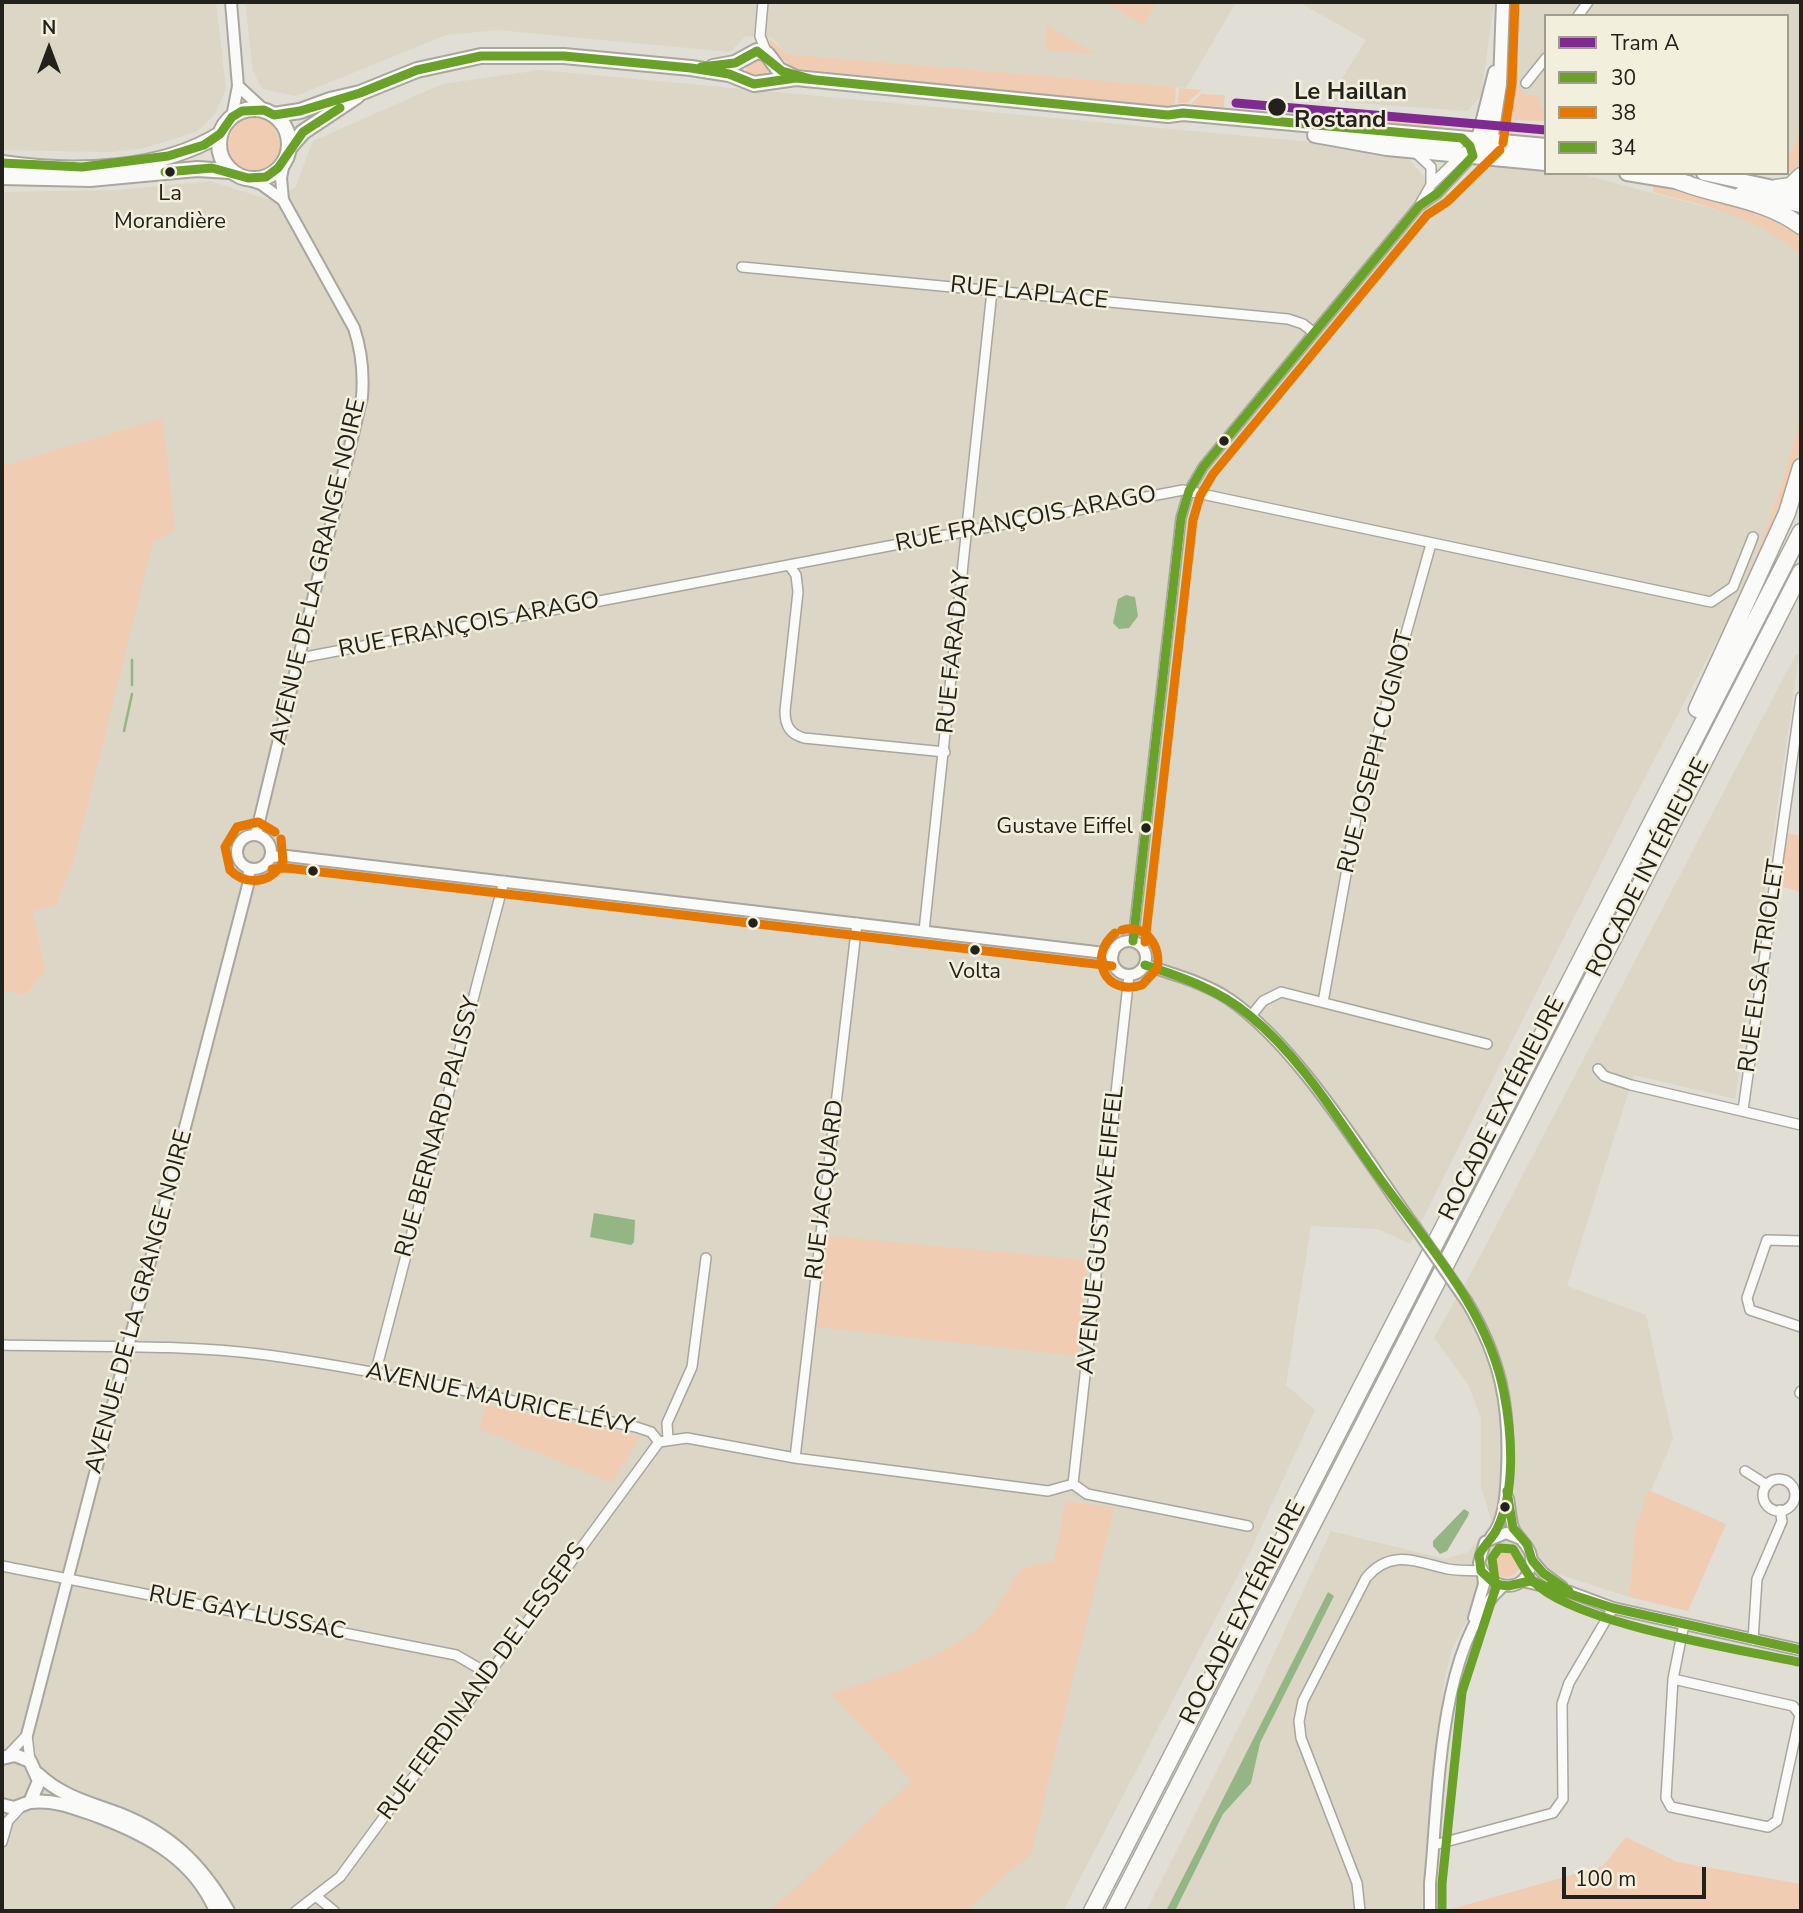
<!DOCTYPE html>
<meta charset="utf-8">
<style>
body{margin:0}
#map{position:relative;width:1803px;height:1913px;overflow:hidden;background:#e1ded5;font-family:"Nunito Sans",sans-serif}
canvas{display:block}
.frame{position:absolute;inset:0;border:4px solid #23211b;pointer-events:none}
.legend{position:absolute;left:1544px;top:14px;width:245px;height:161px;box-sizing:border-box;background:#f3efdd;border:2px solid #a09d8f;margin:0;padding:9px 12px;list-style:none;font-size:21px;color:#23211b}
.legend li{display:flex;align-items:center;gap:14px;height:35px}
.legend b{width:35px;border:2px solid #a09d8f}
.north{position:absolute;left:14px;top:14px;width:70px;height:70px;-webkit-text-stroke:5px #f3efdd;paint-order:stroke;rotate:0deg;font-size:19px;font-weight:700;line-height:28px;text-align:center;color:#23211b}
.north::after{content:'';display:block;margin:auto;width:24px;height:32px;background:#23211b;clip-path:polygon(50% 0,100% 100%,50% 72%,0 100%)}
.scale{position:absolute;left:1562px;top:1867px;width:144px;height:32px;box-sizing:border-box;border:4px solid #23211b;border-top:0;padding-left:9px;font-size:21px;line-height:24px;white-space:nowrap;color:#23211b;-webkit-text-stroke:5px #f3efdd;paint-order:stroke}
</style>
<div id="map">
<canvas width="1803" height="1913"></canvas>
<div class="frame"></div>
<ul class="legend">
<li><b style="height:9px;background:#802990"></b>Tram A</li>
<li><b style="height:9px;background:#6aa128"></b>30</li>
<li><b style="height:9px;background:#e47802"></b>38</li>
<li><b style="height:9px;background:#6aa128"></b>34</li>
</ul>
<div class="north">N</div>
<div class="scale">100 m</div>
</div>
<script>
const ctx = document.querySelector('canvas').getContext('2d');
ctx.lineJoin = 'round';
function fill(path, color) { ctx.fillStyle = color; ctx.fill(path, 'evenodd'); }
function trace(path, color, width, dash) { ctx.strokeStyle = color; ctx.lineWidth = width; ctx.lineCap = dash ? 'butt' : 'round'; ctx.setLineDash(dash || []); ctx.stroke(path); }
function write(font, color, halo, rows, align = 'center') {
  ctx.font = font + ' "Nunito Sans",sans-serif'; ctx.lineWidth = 5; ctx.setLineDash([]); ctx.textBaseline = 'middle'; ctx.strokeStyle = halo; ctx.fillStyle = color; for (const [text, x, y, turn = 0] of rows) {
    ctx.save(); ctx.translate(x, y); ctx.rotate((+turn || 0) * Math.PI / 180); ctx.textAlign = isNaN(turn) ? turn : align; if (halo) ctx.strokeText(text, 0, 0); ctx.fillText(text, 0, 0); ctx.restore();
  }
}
fill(new Path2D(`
 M2 2H216L226 89 215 114 196 132 144 148 112 152 2 150Z
 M245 2H1236L1186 88 787 54 772 38 746 36 730 52 497 30 446 35 296 96 262 89 253 71Z
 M1298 2H1494L1481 96 1467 111 1328 101 1366 40Z
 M1514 2H1801V132L1787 159V16H1546V121L1514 120 1512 114 1507 113Z
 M540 70 1321 143 1409 159 1426 179 1451 196 1477 169 1488 165 1546 170V173L1580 174 1744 217 1773 233 1801 255V415L1783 480 1745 587 1634 798 1410 1244 1378 1229 1311 1226 1286 1385 1315 1410 1248 1556 1063 1911H2V990L26 995 45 970 33 911 74 860 153 543 162 418 2 466V192L117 190 211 181 266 199 295 188 313 141 442 84Z
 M1796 654 1799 655 1735 1099 1634 1075 1567 1286 1646 1315 1673 1439 1635 1528 1629 1597 1515 1560 1496 1564 1452 1649 1443 1688 1421 1911H1146L1251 1703 1331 1531 1445 1559 1468 1552 1492 1523 1481 1487V1418L1468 1384 1434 1338 1476 1264Z`), '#dbd6c5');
fill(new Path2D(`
 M1105 2H1157L1143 25Z
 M1047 25 1048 26 1096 54 1045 50Z
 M769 38 787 54 1176 87 1175 102 1169 109 793 68 770 47Z
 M746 69a11 11 0 1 1 22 0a11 11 0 1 1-22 0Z
 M1516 85 1525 95H1539L1540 107H1546V121L1514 120 1512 114 1507 113 1509 93Z
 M1179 88 1202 90 1187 103H1178Z
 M1201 94 1225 95 1224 107 1191 104Z
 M1326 114 1441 125V131L1325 124Z
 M228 144a26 26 0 1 1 52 0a26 26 0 1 1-52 0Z
 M1801 132V165L1795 172 1787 171V159Z
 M1653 186C1703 197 1762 202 1801 236V255C1750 214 1715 209 1653 192Z
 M1801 415V453L1777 522 1745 587 1783 480Z
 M162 418 175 530 153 543 74 860 56 905 33 911 45 970 26 995 2 990V466Z
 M1787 833 1801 836V892L1780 886Z
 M828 1236 1088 1260 1078 1356 817 1327Z
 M485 1405 638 1436 639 1439 612 1483 480 1429Z
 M1649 1490 1726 1524 1688 1611 1629 1597 1635 1528Z
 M1066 1501 1114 1508 1031 1854 965 1911H770L912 1781 831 1694C884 1675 946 1660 987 1619 1001 1605 1010 1585 1020 1569L1054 1561Z
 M1488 1560a17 17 0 1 1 34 0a17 17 0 1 1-34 0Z
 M1626 1837 1677 1862 1801 1884V1911H1445L1603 1866Z`), '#f0ccb3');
fill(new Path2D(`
 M1126 595 1135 597 1138 616 1129 628 1119 629 1113 623 1118 599Z
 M594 1213 635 1220 634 1242 631 1245 590 1237Z
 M1464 1509 1469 1512 1468 1516 1447 1551 1440 1554 1433 1546V1541Z
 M1328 1592 1334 1596 1260 1743 1251 1783 1223 1814 1175 1911H1166Z`), '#94b584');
trace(new Path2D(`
 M132 660V685
 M124 731 132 694`), '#94b584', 2.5);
const minor = new Path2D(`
 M763 2 760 36 767 54
 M1578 16 1588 2
 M1526 83 1546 58
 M1415 152 1431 167V185
 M1468 153 1482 149 1546 155
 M1421 205 1438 193 1473 156
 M742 267 1288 319 1303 324 1314 333
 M789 565 796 575 798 592 785 711C785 726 790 734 804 738L945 752
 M300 658 1183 490 1711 602 1733 587 1753 537
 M924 931 992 291
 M1133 941 1181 518 1189 491 1203 467 1419 206 1431 185 1478 139
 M1323 1002 1359 802 1431 544
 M1251 1016 1263 1001 1281 992 1487 1044
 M1598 1069 1604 1076 1631 1085 1801 1125
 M1743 1110 1801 697
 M1801 1241 1767 1240 1747 1298 1750 1310 1801 1327
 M2 1345C90 1347 179 1344 267 1355 391 1372 514 1402 636 1427L651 1432 659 1442
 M375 1374 504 881
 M1800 1393 1801 1391
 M668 1439 667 1423 692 1367 706 1258
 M659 1442 687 1438 795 1458 1048 1491 1073 1484
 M795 1458 857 923
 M1745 1471 1767 1485
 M1763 1495a16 16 0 1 1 32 0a16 16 0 1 1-32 0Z
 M1073 1484 1129 975
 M1073 1484 1087 1494 1248 1526
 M2 1566 456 1655 487 1673
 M1753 1640 1757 1579 1782 1521 1780 1510
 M1673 1679 1793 1706 1800 1715 1777 1821 1768 1827 1671 1807 1666 1798 1673 1679 1684 1624
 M27 1735 30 1761
 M7 1756 27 1735
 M2 1842 8 1821 20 1808
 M1434 1845 1553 1813 1563 1799 1562 1704 1569 1683 1613 1608
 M317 1897 334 1911
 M296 1911 340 1877 659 1442
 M1360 1911 1357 1883 1301 1738 1299 1721 1303 1701 1366 1578C1391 1548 1416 1562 1448 1569 1458 1571 1470 1570 1481 1571`);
const tertiary = new Path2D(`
 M231 2 238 86 232 117
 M238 86 264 110
 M246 179 261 184 283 200 354 328C362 352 364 372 362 397L256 834
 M283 200 281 178 284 163
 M237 852a17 17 0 1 1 34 0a17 17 0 1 1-34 0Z
 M271 857 287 856 1113 954
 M1112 958a17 17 0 1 1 34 0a17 17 0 1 1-34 0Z
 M1145 965C1174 974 1205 983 1229 999 1300 1048 1363 1156 1415 1227
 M1467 1302C1501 1359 1510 1406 1507 1471 1506 1493 1505 1520 1491 1537
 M1508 1498C1510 1508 1510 1521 1514 1530 1522 1543 1536 1550 1530 1568 1521 1597 1486 1587 1479 1563L1485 1542 1506 1533 1521 1539
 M1532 1560 1543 1573 1562 1587
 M1522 1581 1570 1592 1613 1608 1801 1650
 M1474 1618 1484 1584 1483 1574
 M27 1735 248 885 249 869
 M1430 1911V1883C1439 1800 1437 1644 1503 1586`);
const secondary = new Path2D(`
 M1478 139 1495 72
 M1491 141 1500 84 1503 2
 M1364 142 1387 139 1457 145
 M2 1758 15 1755 30 1761 39 1781 30 1802 14 1808 2 1805
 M38 1774C61 1796 89 1803 119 1814 170 1834 201 1864 228 1911
 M30 1802C55 1799 75 1808 98 1816 148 1835 194 1859 216 1911`);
const primary = new Path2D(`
 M713 67 735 63 757 51 767 54 779 70 796 78
 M219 144a35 35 0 1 1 70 0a35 35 0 1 1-70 0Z
 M274 115 300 111 330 100 360 93 417 70 481 56H564L691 68 729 74 754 84 796 78 1168 115 1183 113 1546 146
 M1315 135 1387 148 1546 163
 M289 148 303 132 357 96
 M2 163C70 173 160 172 220 134
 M1627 173 1688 183
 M1704 173 1801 194
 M2 177 90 179 197 169 230 171
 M1742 193 1801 205`);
const motorway = new Path2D(`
 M1678 181C1719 197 1765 199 1801 226
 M1776 188 1791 186 1801 176
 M1697 709 1787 513 1801 467
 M1092 1911 1801 532
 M1114 1911 1801 572`);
trace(minor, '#a8a69f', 12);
trace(tertiary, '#a8a69f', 14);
trace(secondary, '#a8a69f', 16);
trace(primary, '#a8a69f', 18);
trace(motorway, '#a8a69f', 19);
trace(minor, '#fafaf9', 9);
trace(tertiary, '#fafaf9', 10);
trace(secondary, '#fafaf9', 12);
trace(primary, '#fafaf9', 14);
trace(motorway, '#fafaf9', 16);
const tertiaryBridge = new Path2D(`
 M1415 1227 1467 1302`);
trace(tertiaryBridge, '#a8a69f', 14, []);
trace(tertiaryBridge, '#fafaf9', 10);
trace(new Path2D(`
 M701 67 735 63 757 51 782 71 811 79
 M2 163 82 167 168 156 204 145 220 134 232 117 242 111 264 110 274 115 300 111 360 93 417 70 481 56H564L691 68 729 74 754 84 796 78 1168 115 1183 113 1462 138 1470 146 1473 156 1438 193 1419 206 1203 467 1189 491 1181 518 1133 941
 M165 172 212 168 248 178 266 177 278 168 303 132 340 108
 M1145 965C1182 977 1219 990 1249 1015 1303 1059 1338 1120 1378 1176 1426 1243 1488 1309 1504 1393 1512 1434 1516 1491 1497 1529 1492 1539 1484 1545 1479 1555L1481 1571 1495 1584 1508 1586 1530 1581 1613 1608 1801 1650
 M1507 1491 1513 1528 1527 1544 1532 1560 1543 1573 1569 1591`), '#6aa128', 9);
trace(new Path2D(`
 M1503 143 1512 84 1515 2
 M275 832 258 822 237 827 225 847 230 870C247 887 273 883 283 861L281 839
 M272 869 287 868 1112 966
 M1115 933C1087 957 1105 997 1142 985L1157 969C1162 947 1146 923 1122 930
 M1145 942 1193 520 1200 496 1213 474 1427 215 1447 202 1500 150`), '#e47802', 9);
trace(new Path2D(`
 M1442 1911V1884L1462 1692 1496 1587 1492 1558 1499 1548 1513 1549C1519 1559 1525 1571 1533 1581 1571 1623 1738 1649 1798 1662`), '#6aa128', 9);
trace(new Path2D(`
 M1236 103 1546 130`), '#802990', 9);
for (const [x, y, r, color] of [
 [1277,107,10,"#23211b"],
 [170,172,6,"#23211b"],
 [1224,441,6,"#23211b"],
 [1146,828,6,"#23211b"],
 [313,871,6,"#23211b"],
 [753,923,6,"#23211b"],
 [975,950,6,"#23211b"],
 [1505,1507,6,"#23211b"]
]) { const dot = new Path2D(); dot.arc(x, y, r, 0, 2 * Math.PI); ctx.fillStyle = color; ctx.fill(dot); trace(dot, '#f3efdd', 2.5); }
write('22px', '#23211b', '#f3efdd', [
 ["La",170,195],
 ["Morandière",170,223],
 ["Gustave Eiffel",1133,828,"right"],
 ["Volta",975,973]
]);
write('bold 24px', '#23211b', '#f3efdd', [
 ["Le Haillan",1294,93],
 ["Rostand",1294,121]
], 'left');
write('24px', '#23211b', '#f3efdd', [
 ["RUE LAPLACE",1029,294,6],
 ["RUE FRANÇOIS ARAGO",1026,520,-11],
 ["AVENUE DE LA GRANGE NOIRE",319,572,-77],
 ["RUE FRANÇOIS ARAGO",469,626,-11],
 ["RUE FARADAY",955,652,-84],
 ["RUE JOSEPH CUGNOT",1377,752,-76],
 ["ROCADE INTÉRIEURE",1649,868,-63],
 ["RUE ELSA TRIOLET",1763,966,-82],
 ["ROCADE EXTÉRIEURE",1503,1109,-63],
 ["RUE BERNARD PALISSY",439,1127,-75],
 ["RUE JACQUARD",826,1190,-83],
 ["AVENUE GUSTAVE EIFFEL",1102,1230,-84],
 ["AVENUE DE LA GRANGE NOIRE",140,1302,-75],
 ["AVENUE MAURICE LÉVY",500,1400,12],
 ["ROCADE EXTÉRIEURE",1244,1613,-63],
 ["RUE GAY LUSSAC",247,1614,11],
 ["RUE FERDINAND DE LESSEPS",483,1682,-54]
]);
</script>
